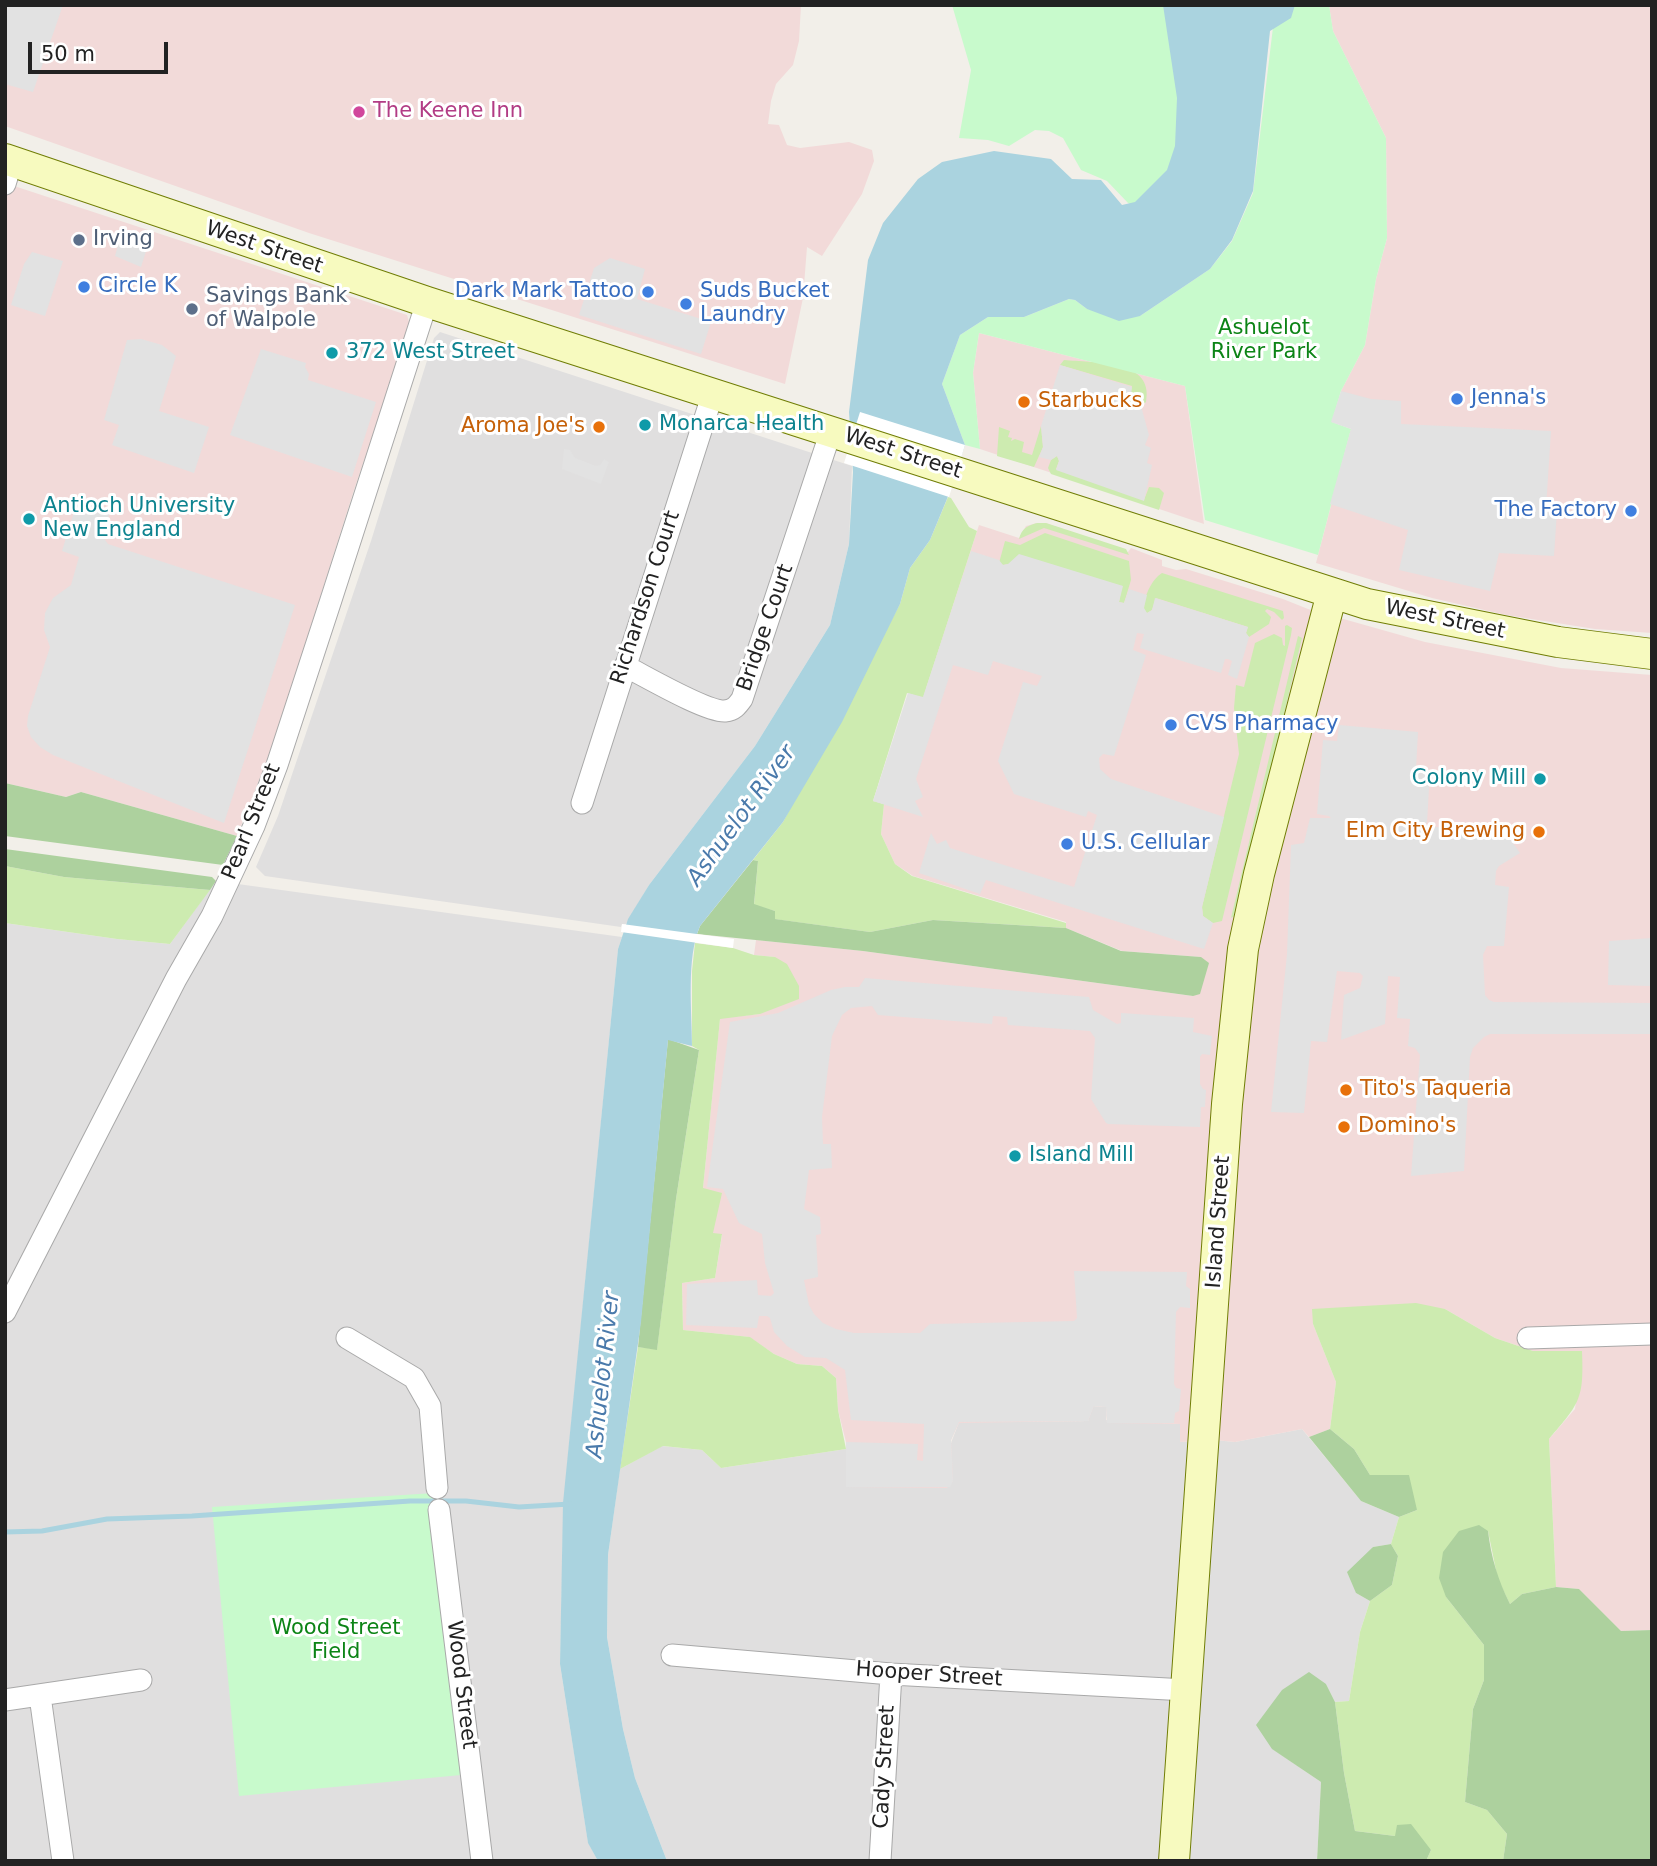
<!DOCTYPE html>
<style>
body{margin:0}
#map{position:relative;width:1657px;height:1866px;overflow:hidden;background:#f2efe9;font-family:"DejaVu Sans",sans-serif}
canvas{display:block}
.frame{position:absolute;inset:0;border:7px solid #222;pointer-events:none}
.scale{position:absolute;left:28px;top:42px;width:140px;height:32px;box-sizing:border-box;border:4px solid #222;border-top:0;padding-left:9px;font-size:21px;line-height:24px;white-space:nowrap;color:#222;-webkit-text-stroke:5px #fff;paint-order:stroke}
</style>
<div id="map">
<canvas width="1657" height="1866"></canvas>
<div class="frame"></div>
<div class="scale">50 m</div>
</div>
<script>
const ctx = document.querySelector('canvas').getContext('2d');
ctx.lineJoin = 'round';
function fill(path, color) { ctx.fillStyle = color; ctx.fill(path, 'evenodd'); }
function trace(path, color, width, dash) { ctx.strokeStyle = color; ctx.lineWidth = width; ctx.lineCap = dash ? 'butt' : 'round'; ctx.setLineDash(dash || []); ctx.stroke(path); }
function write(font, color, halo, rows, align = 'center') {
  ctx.font = font + ' "DejaVu Sans",sans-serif'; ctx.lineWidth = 6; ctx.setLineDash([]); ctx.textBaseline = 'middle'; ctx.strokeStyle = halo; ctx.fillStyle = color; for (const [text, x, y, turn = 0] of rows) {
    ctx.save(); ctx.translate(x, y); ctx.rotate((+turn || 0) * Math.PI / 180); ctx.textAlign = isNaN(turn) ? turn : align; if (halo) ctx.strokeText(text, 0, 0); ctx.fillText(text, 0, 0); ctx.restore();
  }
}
fill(new Path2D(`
 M440 332 852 466 849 544 830 625 755 746 649 885 626 924H622L621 927 265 876 256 867 278 816 371 541 434 338Z
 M216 881 622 937 618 949 567 1468 563 1536 560 1664 588 1842 598 1861H5V923L117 939 170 944Z
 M1093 1406 1107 1407 1106 1420 1180 1424V1442L1215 1440 1235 1442 1302 1429 1361 1501 1399 1517 1391 1544 1373 1547 1356 1593 1370 1601 1360 1632 1349 1701 1335 1702 1326 1684 1273 1749 1321 1782 1317 1861H667L635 1778 623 1729 607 1637 608 1555 620 1469 662 1446 702 1450 721 1468 846 1449V1487L951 1443 959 1422 1088 1421Z`), '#e0dfdf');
fill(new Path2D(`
 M5 5H801L799 41 793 65 776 84 771 101 768 124 779 125 787 145 800 148 849 142 872 150 874 161 862 194 822 256 807 247 803 298 785 384 309 233 5 126Z
 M1329 5H1652V633L1595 629 1506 615 1432 598 1316 563 1351 429 1341 391 1365 345 1376 279 1387 238 1386 138 1333 31Z
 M5 183 407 315 410 325 354 490 275 740 237 836 81 792 66 797 5 783Z
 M979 333 1185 386 1204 524 980 449 973 373Z
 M1037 523H1046L1128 552 1131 548 1162 560V566L1176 570 1186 569 1283 599 1308 609 1425 642 1561 668 1652 675V1630L1621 1631 1579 1589 1556 1587 1549 1439 1575 1409 1582 1351H1533L1495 1338 1445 1309 1313 1324 1336 1382 1330 1429 1309 1437 1302 1429 1235 1442 1215 1440 1180 1442V1424L1107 1423 1106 1407 1094 1406 1088 1421 959 1423 951 1440 953 1481 947 1488 846 1487V1442L838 1410 836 1378 822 1366 797 1364 774 1354 749 1337 683 1330 682 1283 715 1278 722 1235 713 1234 703 1188 720 1018 760 1014 775 957 754 955 756 940 863 951 1193 996 1201 957 1122 951 1066 928V922L913 876 895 864 881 834 884 804 873 801 923 697 979 525 1019 538 1026 526Z`), '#f2dad9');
fill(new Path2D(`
 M1064 360C1091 363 1155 358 1146 402L1141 406 1132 405 1129 399 1132 386 1060 365Z
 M1041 426 1043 447 1034 467 997 456 999 427 1010 431 1008 437 1012 438 1011 441 1015 439 1024 442 1022 452 1032 455Z
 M1057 456 1059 461 1056 469 1144 500 1149 487 1159 488 1164 493 1159 510 1051 474 1048 468 1051 460Z
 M948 497 951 498 969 527 977 531 923 698 907 693 873 801 884 804 881 834 895 864 912 876 1066 923V928L933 920 870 932 774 919 775 911 754 905 758 861 753 860 783 822 900 604 910 568 930 540Z
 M1037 523H1046L1126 549 1129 555 1044 528 1019 539C1022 528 1027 526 1037 523Z
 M1045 533 1129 561 1131 580 1124 603 1119 602 1122 586 1008 564 1003 565 999 563 1005 541 1020 545Z
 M1162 573 1283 611 1284 618 1282 620 1274 612 1267 609 1265 611 1271 617 1269 624 1249 637 1246 633 1248 627 1156 598 1152 610 1147 613 1144 611C1143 598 1151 580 1162 573Z
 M1287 625 1292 628 1291 635 1222 921 1213 923 1203 916 1202 907 1239 754 1234 708 1236 685 1244 687 1255 643 1274 634 1282 638 1283 645 1285 646V626Z
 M1298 636 1302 638 1238 909 1236 915 1231 918Z
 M5 866 64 877 210 890 170 944 117 939 5 923Z
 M695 943 733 948 754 955 775 957 787 964 799 986V999L760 1014 720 1019 703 1188 722 1193 713 1233 722 1234 715 1278 682 1283 683 1330 750 1337 774 1354 797 1364 822 1366 836 1378 838 1410 846 1449 721 1468 702 1450 663 1446 620 1469 638 1347 657 1349 676 1199 699 1050 692 1046V971Z
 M1416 1303 1445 1309 1495 1338 1533 1351H1582C1584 1399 1580 1403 1549 1439L1556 1587 1522 1594 1510 1604 1498 1580 1488 1531 1446 1597 1484 1645V1680L1473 1709 1465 1802 1487 1810 1507 1834 1503 1861H1426L1431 1850 1395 1836 1355 1831 1344 1773 1335 1702 1349 1701 1360 1632 1370 1601 1392 1585 1398 1556 1391 1544 1399 1517 1417 1510 1370 1475 1354 1449 1330 1429 1336 1382 1313 1324 1312 1309Z`), '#cdebb0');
fill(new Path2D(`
 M5 783 66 797 81 792 237 836 223 865 5 836Z
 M5 849 212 877 216 881 210 890 64 877 5 866Z
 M753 860 758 861 754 904 775 911V919L870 932 933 920 1066 928 1121 951 1201 957 1209 963 1200 994 1193 996 863 951 697 934 700 926Z
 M668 1039 699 1050 676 1199 657 1350 638 1347Z
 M1330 1429 1354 1449 1370 1475H1409L1417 1510 1399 1517 1361 1501 1309 1437Z
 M1479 1525 1488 1531C1491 1557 1498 1580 1510 1604L1522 1594 1556 1587 1579 1589 1621 1631 1652 1630V1861H1503L1507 1834 1487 1810 1465 1802 1473 1709 1484 1680V1645L1446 1597 1439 1578 1443 1552 1459 1531Z
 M1391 1544 1398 1556 1392 1585 1370 1601 1356 1593 1347 1572 1373 1547Z
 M1309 1672 1326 1684 1335 1702 1344 1773 1355 1831 1395 1836 1397 1825 1411 1824 1431 1850 1426 1861H1317L1321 1782 1272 1749 1256 1725 1282 1690Z`), '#add19e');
fill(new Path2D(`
 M952 5H1181L1188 163 1135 207 1128 203 1107 181 1081 170 1063 138 1049 131 1035 130 1009 146 988 140 959 138 971 70Z
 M1273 5H1329L1333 31 1386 138 1387 238 1376 279 1365 345 1341 391 1332 422 1351 429 1318 555 1205 520 1185 386 979 333 973 373 980 449 965 445 942 384 960 335 988 317H1024L1069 299 1075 300 1087 309 1140 316 1210 269 1232 241 1253 193 1274 19Z
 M435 1493 461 1775 239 1796 212 1507Z`), '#c8facc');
fill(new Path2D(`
 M5 5H63L33 92 5 84Z
 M121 235 148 245 141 267 115 256Z
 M32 252 63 261 45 316 11 305 24 264Z
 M610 258 645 269 637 299 711 322 701 354 579 315 594 268Z
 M141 339 162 345 176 356 159 411 209 427 194 473 112 445 119 425 104 420 127 340Z
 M261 349 306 363 305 367 309 374 308 380 376 402 352 477 230 435Z
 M1060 365 1132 387 1130 403 1141 406 1149 435 1145 445 1151 448 1147 463 1152 465 1144 501 1056 470 1059 461 1057 456 1051 460 1039 457 1043 447 1041 426Z
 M1341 391 1371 399 1401 401V424L1551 431 1546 508 1557 511 1554 556 1499 553 1490 591 1399 570 1408 530 1330 504 1351 429 1331 422Z
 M564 449 570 450 575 458 596 466 600 465 604 459 609 462 601 484 562 469Z
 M77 502 110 511 103 537 108 544 295 605 224 823 53 755 40 747 31 737 27 726 28 716 50 647 44 630 45 613 53 598 71 585 79 557 62 551Z
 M971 551 999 560 1003 565 1008 564 1019 554 1123 586 1119 602 1124 603 1129 589 1147 595 1144 608 1147 613 1152 610 1155 598 1248 627 1246 633 1249 637 1237 679 1228 675 1232 661 1228 659H1225L1221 673 1140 648 1144 634 1137 633 1133 650 1146 655 1114 756 1103 754 1099 758 1100 769 1111 779 1224 817 1202 907 1203 916 1213 923 1204 949 986 880 980 894 919 873 931 833 937 844 946 840 950 848 1074 887 1097 815 1088 811 1086 817 1014 794 998 761 1023 682 1037 686 1042 676 993 661 988 675 953 665 916 779 923 797 915 801 923 817 873 801 908 693 923 697Z
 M1339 725 1418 732 1416 769 1430 771 1427 823 1413 822 1412 825 1506 833 1520 853 1499 866 1496 871 1495 885 1509 887 1504 946H1487L1483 955 1485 995 1489 1000 1494 1002 1652 1003V1034H1490L1484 1037 1473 1048 1470 1057 1464 1171 1411 1176 1420 1055 1415 1048 1408 1046 1410 1019 1397 1018 1400 977 1388 976 1385 1024 1341 1040 1344 995 1360 988 1363 976 1360 973 1337 971 1327 1042 1311 1041 1304 1113 1271 1112 1287 954 1291 845 1304 843 1310 818H1331L1329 816 1317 814 1323 740 1337 741Z
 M1652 938V986L1608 985 1609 941Z
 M865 978 1089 997 1093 1010 1117 1024 1121 1023V1013L1194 1018 1193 1032 1212 1036 1210 1055 1202 1054 1200 1057V1084L1203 1089 1206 1090 1205 1107H1201L1200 1127 1108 1124 1106 1123 1091 1099 1095 1038 1090 1031 1008 1025 1007 1017 993 1016 992 1024 878 1015 872 1006 851 1008 842 1015 832 1036 822 1117 823 1144H831L832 1168 809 1170 804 1209 820 1217 821 1234 816 1235 818 1277 804 1280 809 1305 814 1314 823 1323 836 1329 854 1333H920L930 1324 1074 1321 1077 1318 1074 1271 1187 1272 1186 1286 1190 1289V1308L1180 1307 1176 1312 1174 1384 1176 1388 1181 1389 1179 1411 1175 1413 1174 1423H1107L1106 1407 1094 1406 1088 1421 959 1422 951 1440 953 1481 950 1487H846V1442L918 1444 917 1460 923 1461 924 1424 851 1420 845 1370 826 1358 805 1357 787 1346 774 1332 770 1318 767 1316H759L757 1328 686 1325 687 1284 757 1280 758 1295 771 1296 774 1293 765 1263 762 1234 739 1223 723 1189 707 1187 730 1022 778 1013 831 990 845 987H859Z`), '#e2e2e2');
fill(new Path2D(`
 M1163 5H1295L1291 18 1270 31 1253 191 1232 240 1210 269 1140 316 1119 321 1087 309 1075 300 1069 299 1024 317H988L960 335 942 384 965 445 947 499 930 540 910 568 900 604 842 722 783 822 700 926C686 958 692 1011 692 1046L668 1040 641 1322 608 1555 607 1637 623 1729 635 1778 667 1861H598L588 1843 560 1664 563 1503 618 949 628 919 649 885 755 746 830 625 849 544 853 472 849 412 868 260 883 223 918 179 942 162 994 151 1051 159 1072 179 1101 180 1122 205 1135 202 1167 170 1175 146 1177 98Z`), '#aad3df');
fill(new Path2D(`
 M860 412 965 445 949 497 844 463Z
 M622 924 734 939 733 948 621 932Z`), '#fff');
trace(new Path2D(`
 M5 1532 42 1531 107 1519 192 1516 410 1501H466L519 1507 570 1504`), '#aad3df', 5);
const street = new Path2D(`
 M5 184 12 161
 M625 666C645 676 706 712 725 711 734 710 737 706 742 699L831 431
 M582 803 713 393
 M5 1312 176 979 212 916 254 826 277 765 330 603 427 302
 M347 1338 414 1378 430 1406 437 1488
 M1528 1338 1652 1334
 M439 1510 482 1861
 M672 1655 891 1674 1186 1690
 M40 1696 63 1861
 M5 1700 141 1680
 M880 1861 891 1674`);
const secondary = new Path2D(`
 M5 159 427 302 1367 604 1558 642 1652 654
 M1174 1861 1227 1104 1243 949 1259 874 1332 593`);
trace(street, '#a9a9a9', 23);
trace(secondary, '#707d05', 32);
trace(street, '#fff', 21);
trace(secondary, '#f7fabf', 30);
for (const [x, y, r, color] of [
 [359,112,7,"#d1479c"],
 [79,240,7,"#5c6f8a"],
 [84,287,7,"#3f7fe0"],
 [648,292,7,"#3f7fe0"],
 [686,304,7,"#3f7fe0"],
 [192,309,7,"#5c6f8a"],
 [332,353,7,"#0f9aa8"],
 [1457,399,7,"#3f7fe0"],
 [1024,402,7,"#e8710a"],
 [645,425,7,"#0f9aa8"],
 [599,427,7,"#e8710a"],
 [1631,511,7,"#3f7fe0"],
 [29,519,7,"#0f9aa8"],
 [1171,725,7,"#3f7fe0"],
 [1540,779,7,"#0f9aa8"],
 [1539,832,7,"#e8710a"],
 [1067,844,7,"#3f7fe0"],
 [1346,1090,7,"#e8710a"],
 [1344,1127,7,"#e8710a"],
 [1015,1156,7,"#0f9aa8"]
]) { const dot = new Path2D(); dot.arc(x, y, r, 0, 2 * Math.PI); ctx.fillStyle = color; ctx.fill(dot); trace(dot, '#fff', 2.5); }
write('21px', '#b23c85', '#fff', [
 ["The Keene Inn",373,112]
], 'left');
write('21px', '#4e5e75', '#fff', [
 ["Irving",93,240],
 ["Savings Bank",206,297],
 ["of Walpole",206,321]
], 'left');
write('21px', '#222', '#fff', [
 ["West Street",264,248,19],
 ["West Street",903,454,18],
 ["Richardson Court",646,598,-72],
 ["West Street",1445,620,12],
 ["Bridge Court",766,628,-71],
 ["Pearl Street",252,822,-68],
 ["Island Street",1219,1222,-86],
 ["Hooper Street",929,1675,4],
 ["Wood Street",461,1685,83],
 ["Cady Street",885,1767,-87]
]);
write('21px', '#366cbe', '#fff', [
 ["Circle K",98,287],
 ["Dark Mark Tattoo",634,292,"right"],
 ["Suds Bucket",700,292],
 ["Laundry",700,316],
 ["Jenna's",1471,399],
 ["The Factory",1617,511,"right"],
 ["CVS Pharmacy",1185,725],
 ["U.S. Cellular",1081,844]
], 'left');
write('21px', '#0c8416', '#fff', [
 ["Ashuelot",1264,329],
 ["River Park",1264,353],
 ["Wood Street",336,1629],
 ["Field",336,1653]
]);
write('21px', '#0d838f', '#fff', [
 ["372 West Street",346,353],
 ["Monarca Health",659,425],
 ["Antioch University",43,507],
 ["New England",43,531],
 ["Colony Mill",1526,779,"right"],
 ["Island Mill",1029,1156]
], 'left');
write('21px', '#c56008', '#fff', [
 ["Starbucks",1038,402],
 ["Aroma Joe's",585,427,"right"],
 ["Elm City Brewing",1525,832,"right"],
 ["Tito's Taqueria",1360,1090],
 ["Domino's",1358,1127]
], 'left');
write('italic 23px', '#4a7aab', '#fff', [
 ["Ashuelot River",742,816,-54],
 ["Ashuelot River",604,1375,-84]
]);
</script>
